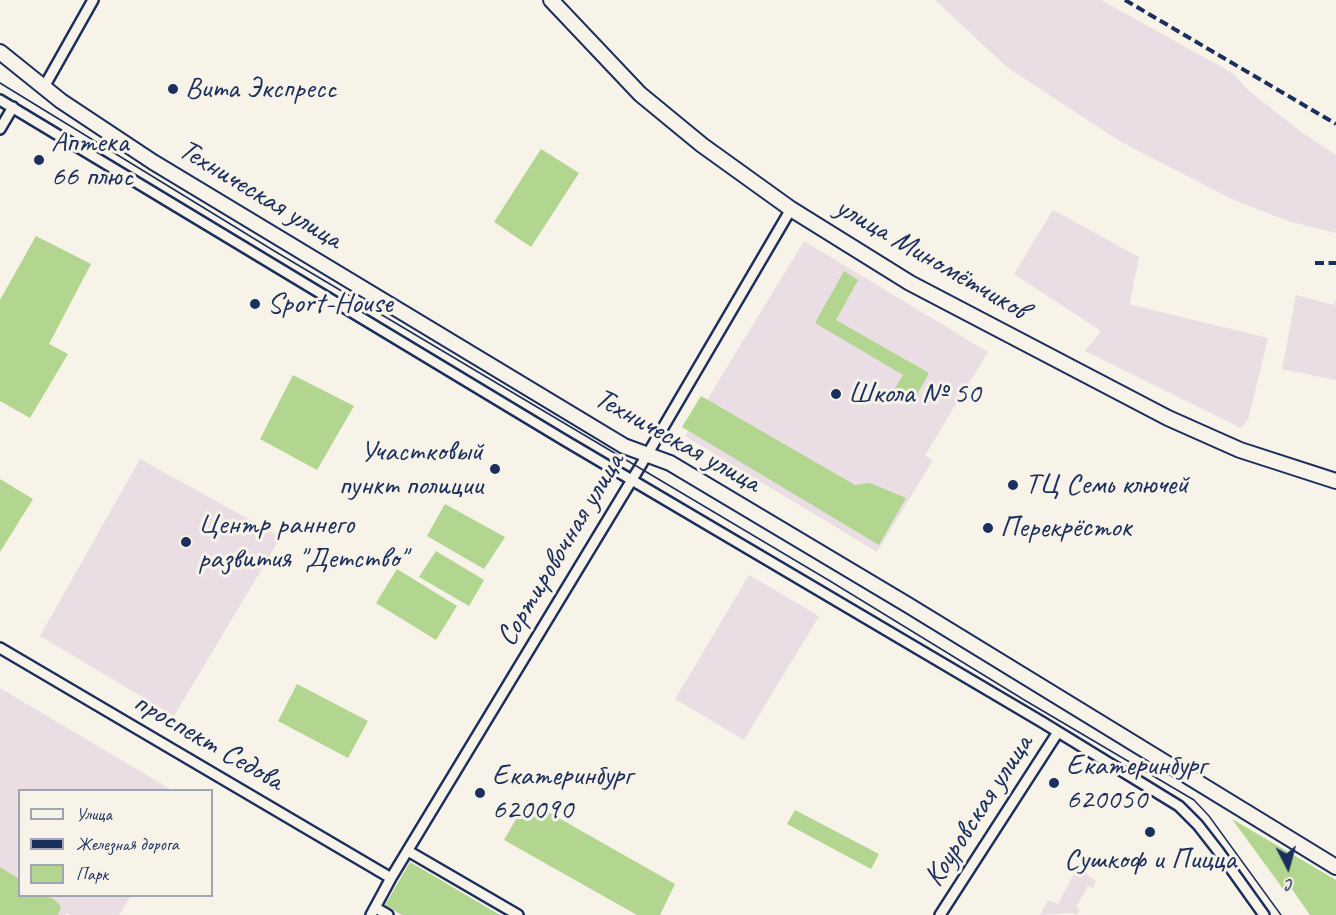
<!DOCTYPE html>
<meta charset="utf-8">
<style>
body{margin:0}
#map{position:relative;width:1336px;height:915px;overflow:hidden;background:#f7f3e8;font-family:Caveat,sans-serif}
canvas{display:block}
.legend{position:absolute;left:18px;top:789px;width:195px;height:108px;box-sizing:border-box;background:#f7f3e8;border:2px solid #9fa5b1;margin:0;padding:8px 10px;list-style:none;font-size:18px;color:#1b2f5e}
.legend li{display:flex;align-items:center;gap:12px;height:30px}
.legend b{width:30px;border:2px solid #9fa5b1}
.north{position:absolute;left:1258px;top:837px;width:60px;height:60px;-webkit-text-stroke:4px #f7f3e8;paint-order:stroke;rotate:174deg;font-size:16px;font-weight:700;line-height:24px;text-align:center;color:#1b2f5e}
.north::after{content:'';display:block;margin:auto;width:21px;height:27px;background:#1b2f5e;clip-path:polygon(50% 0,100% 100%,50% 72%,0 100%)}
</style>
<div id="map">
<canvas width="1336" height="915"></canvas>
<ul class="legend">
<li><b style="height:8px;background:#f7f3e8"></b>Улица</li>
<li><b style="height:8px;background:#1b2f5e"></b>Железная дорога</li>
<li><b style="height:16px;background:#b2d58f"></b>Парк</li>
</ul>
<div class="north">С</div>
</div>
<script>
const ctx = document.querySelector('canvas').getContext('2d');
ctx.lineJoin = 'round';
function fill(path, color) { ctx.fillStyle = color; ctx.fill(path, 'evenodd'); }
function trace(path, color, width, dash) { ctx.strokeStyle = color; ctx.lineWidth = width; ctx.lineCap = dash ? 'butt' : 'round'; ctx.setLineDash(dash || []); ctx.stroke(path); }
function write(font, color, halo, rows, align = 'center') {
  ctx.font = font + ' Caveat,sans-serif'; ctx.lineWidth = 6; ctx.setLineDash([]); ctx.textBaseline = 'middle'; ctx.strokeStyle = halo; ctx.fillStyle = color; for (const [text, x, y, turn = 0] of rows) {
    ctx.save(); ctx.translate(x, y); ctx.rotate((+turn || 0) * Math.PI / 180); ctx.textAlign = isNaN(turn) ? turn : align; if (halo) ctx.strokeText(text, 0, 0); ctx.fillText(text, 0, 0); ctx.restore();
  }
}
fill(new Path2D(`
 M935 0H1101L1234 74 1249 91 1304 134 1336 155V233L1291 222 1234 200 1121 142 1007 67Z
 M1053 210 1139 257 1130 302 1132 305 1268 338 1248 420 1241 428 1085 351 1101 331 1014 274Z
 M804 241 988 352 925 455 933 460 877 552 685 436Z
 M1296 295 1334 305 1336 299V380L1282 369Z
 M140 459 281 537 174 716 40 636Z
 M749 575 819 616 744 740 675 699Z
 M0 688 172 790H20V896H131L119 915H71L67 913 65 915H0Z
 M1077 868 1096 881 1093 888 1088 886 1076 907 1080 910 1077 915 1072 913 1040 915 1048 900 1058 904Z`), '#eadee4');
fill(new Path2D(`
 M541 149 579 173 531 247 494 222Z
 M36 236 91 264 49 344 68 354 30 418 0 401V300Z
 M844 271 858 280 836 320 929 373 914 400 894 390 903 375 815 323Z
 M293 375 354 406 317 470 260 439Z
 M701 396 855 485 870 483 906 498 879 545 682 427Z
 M0 479 33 499 0 552Z
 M445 504 505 537 484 569 427 536Z
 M436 551 484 580 469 606 419 577Z
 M397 569 457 606 436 640 376 603Z
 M297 684 368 721 348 758 278 721Z
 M527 800 675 884 660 915H637L504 840Z
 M795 810 879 854 871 869 787 824Z
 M1232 819 1336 880V915H1310L1292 889 1286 893Z
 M410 862 500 915H402L385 905Z
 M0 867 19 879 20 896C35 896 52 892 61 907L58 915H0Z`), '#b2d58f');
const street = new Path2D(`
 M44 87 93 0
 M0 100 564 440 1042 722 1179 806 1198 825 1219 852 1264 915
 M0 129 13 107
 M0 648 391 878
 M408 851 518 915
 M376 908 388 915
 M371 915 391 878 647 455 791 209
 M940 915 1058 732`);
const secondary = new Path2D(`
 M551 0 640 94 702 145 791 209 910 283 1168 418 1240 450 1336 481
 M0 52 61 101 153 162 624 446 670 463 908 605 1336 867`);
trace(street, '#1b2f5e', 14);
trace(secondary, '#1b2f5e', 18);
trace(street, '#f7f3e8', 9);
trace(secondary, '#f7f3e8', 14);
trace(new Path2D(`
 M0 83 276 252 830 581 1026 701 1194 800 1209 816 1281 915`), '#1b2f5e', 1.5);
trace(new Path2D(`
 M1125 0 1336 124
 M1315 263H1336`), '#1b2f5e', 4, [9, 4.5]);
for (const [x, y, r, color] of [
 [173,89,6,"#1b2f5e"],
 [39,160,6,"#1b2f5e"],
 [255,304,6,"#1b2f5e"],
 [836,394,6,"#1b2f5e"],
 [495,469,6,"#1b2f5e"],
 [1013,485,6,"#1b2f5e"],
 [988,528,6,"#1b2f5e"],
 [186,542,6,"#1b2f5e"],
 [1054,783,6,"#1b2f5e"],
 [480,793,6,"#1b2f5e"],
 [1150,832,6,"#1b2f5e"]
]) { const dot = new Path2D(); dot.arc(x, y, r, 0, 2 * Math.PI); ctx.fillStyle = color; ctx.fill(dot); trace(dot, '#f7f3e8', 2); }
write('30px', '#1b2f5e', '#f7f3e8', [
 ["Вита Экспресс",185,89],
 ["Аптека",51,143],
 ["66 плюс",51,177],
 ["Sport-House",267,304],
 ["Школа № 50",848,394],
 ["Участковый",483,452,"right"],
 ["пункт полиции",483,486,"right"],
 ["ТЦ Семь ключей",1025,485],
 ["Центр раннего",198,525],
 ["развития \"Детство\"",198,559],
 ["Перекрёсток",1000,528],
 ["Екатеринбург",1066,766],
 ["620050",1066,800],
 ["Екатеринбург",492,776],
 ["620090",492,810],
 ["Сушкоф и Пицца",1150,860,"center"]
], 'left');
write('30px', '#1b2f5e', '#f7f3e8', [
 ["Техническая улица",260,195,31],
 ["улица Миномётчиков",931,259,30],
 ["Техническая улица",677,441,29],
 ["Сортировочная улица",561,550,-59],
 ["проспект Седова",208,742,30],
 ["Коуровская улица",979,811,-57]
]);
</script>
